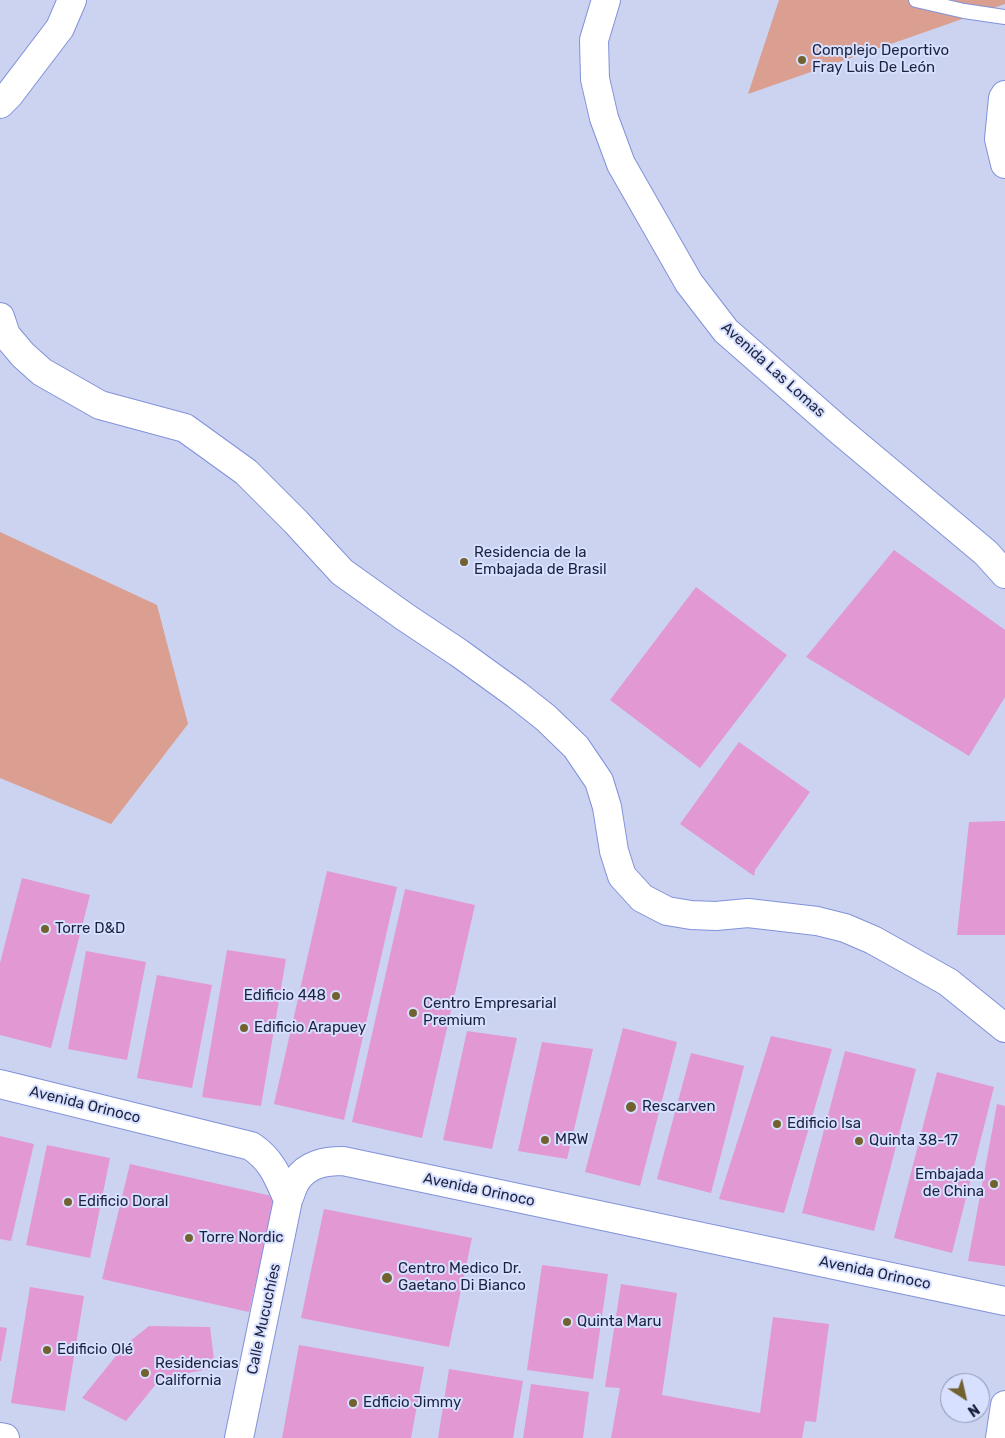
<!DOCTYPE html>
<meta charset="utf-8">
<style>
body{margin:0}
#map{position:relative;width:1005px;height:1438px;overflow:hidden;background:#cbd3f1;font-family:Rubik,sans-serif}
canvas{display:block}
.north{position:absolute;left:940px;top:1373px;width:50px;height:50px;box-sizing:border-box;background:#d8e0ff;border:1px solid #8d94b2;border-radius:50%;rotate:145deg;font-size:14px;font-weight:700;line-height:20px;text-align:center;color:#1d233f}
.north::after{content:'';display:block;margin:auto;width:18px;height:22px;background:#716230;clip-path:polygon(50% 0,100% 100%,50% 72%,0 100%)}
</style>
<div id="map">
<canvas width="1005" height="1438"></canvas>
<div class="north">N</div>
</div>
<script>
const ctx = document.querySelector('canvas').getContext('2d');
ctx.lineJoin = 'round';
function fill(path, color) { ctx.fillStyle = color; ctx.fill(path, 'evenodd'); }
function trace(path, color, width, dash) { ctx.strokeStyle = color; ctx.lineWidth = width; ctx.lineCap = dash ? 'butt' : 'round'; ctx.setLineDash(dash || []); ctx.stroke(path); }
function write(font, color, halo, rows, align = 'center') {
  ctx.font = font + ' Rubik,sans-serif'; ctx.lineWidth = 4; ctx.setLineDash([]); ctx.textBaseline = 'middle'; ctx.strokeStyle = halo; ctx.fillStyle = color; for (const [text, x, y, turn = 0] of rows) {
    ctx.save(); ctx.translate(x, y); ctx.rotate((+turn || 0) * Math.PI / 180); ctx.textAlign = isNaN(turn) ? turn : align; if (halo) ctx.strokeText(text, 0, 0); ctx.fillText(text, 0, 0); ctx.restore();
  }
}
fill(new Path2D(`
 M779 0H1005V4L748 94Z
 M0 532 157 605 188 724 111 824 0 778Z`), '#da9f90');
fill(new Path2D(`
 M894 550 1005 630V697L969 756 806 657Z
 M696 587 787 655 700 768 610 700Z
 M739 742 810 792 755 870 754 876 680 824Z
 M1005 821V935H957L969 822Z
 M327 871 397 887 344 1120 274 1104Z
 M22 878 90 895 51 1048 0 1035V963Z
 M405 889 475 905 422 1138 352 1122Z
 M227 950 286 959 261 1106 202 1097Z
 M86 951 146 962 127 1060 68 1049Z
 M157 975 212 985 192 1088 137 1078Z
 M623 1028 677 1042 640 1186 585 1172Z
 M467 1031 517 1038 492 1149 443 1140Z
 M771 1036 832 1049 784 1213 719 1199Z
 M542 1042 593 1049 567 1159 518 1151Z
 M845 1051 916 1069 874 1231 802 1213Z
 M691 1053 744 1066 711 1193 657 1179Z
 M937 1072 994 1087 952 1253 894 1238Z
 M997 1104 1005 1106V1266L968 1261Z
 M0 1136 34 1144 11 1241 0 1239Z
 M47 1145 110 1158 90 1258 26 1245Z
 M130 1164 276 1197 249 1312 102 1279Z
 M324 1209 472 1238 449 1347 301 1318Z
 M542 1265 608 1274 593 1379 527 1370Z
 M621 1284 677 1293 662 1395 760 1413 773 1317 829 1324 816 1422 805 1421 802 1438H611L620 1388 605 1387Z
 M30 1287 84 1296 65 1411 11 1403Z
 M149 1326 210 1327 215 1368 161 1378 126 1421 82 1398 124 1346Z
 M0 1327 7 1328 1 1361H0Z
 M299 1345 424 1367 411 1438H282Z
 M449 1369 523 1381 513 1438H438Z
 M531 1384 589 1392 583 1438H523Z`), '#e298d3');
const lane = new Path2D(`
 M916 0 964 11 1005 17`);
const street = new Path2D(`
 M606 0 594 40 595 79 604 118 621 164 689 283 726 331 839 430 986 553 1005 574
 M1005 95 1003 98 999 139 1005 164
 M0 104 9 95 60 28 72 0
 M0 317 6 335 23 355 42 372 100 405 185 428 246 472 296 522 342 572 405 617 459 653 517 695 546 718 576 747 599 781 607 807 614 851 622 876 642 898 667 911 691 915 716 916 748 913 817 921 845 928 873 940 948 982 1005 1028
 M0 1084 251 1146C272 1160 278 1177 288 1200
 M0 1437 5 1438
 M239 1438 288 1200C291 1193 293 1186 296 1181 307 1164 325 1161 343 1161L1005 1301
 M1000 1438 1005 1405`);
trace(lane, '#8292d9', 16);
trace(street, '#8292d9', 30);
trace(lane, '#fff', 14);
trace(street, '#fff', 28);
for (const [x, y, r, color] of [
 [802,60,5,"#716230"],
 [464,562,5,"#716230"],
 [45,929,5,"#716230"],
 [336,996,5,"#716230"],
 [413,1013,5,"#716230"],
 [244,1028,5,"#716230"],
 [631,1107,6,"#716230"],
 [777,1124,5,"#716230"],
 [545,1140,5,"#716230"],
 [859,1141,5,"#716230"],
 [994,1184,5,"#716230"],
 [68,1202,5,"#716230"],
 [189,1238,5,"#716230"],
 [387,1278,6,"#716230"],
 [567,1322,5,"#716230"],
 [47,1350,5,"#716230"],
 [145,1373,5,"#716230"],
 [353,1403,5,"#716230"]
]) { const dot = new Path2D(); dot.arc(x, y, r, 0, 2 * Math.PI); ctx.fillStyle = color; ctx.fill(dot); trace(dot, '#d8e0ff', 2); }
write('15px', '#1d233f', '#d8e0ff', [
 ["Complejo Deportivo",812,51],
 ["Fray Luis De León",812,68],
 ["Residencia de la",474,553],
 ["Embajada de Brasil",474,570],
 ["Torre D&D",55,929],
 ["Edificio 448",326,996,"right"],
 ["Centro Empresarial",423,1004],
 ["Premium",423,1021],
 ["Edificio Arapuey",254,1028],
 ["Rescarven",642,1107],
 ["Edificio Isa",787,1124],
 ["MRW",555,1140],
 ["Quinta 38-17",869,1141],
 ["Embajada",984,1175,"right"],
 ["de China",984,1192,"right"],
 ["Edificio Doral",78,1202],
 ["Torre Nordic",199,1238],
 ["Centro Medico Dr.",398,1269],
 ["Gaetano Di Bianco",398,1286],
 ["Quinta Maru",577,1322],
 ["Edificio Olé",57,1350],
 ["Residencias",155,1364],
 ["California",155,1381],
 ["Edficio Jimmy",363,1403]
], 'left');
write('15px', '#1d233f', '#d8e0ff', [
 ["Avenida Las Lomas",773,370,42],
 ["Avenida Orinoco",85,1105,14],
 ["Avenida Orinoco",479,1190,12],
 ["Avenida Orinoco",875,1273,12],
 ["Calle Mucuchíes",264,1319,-78]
]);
</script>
